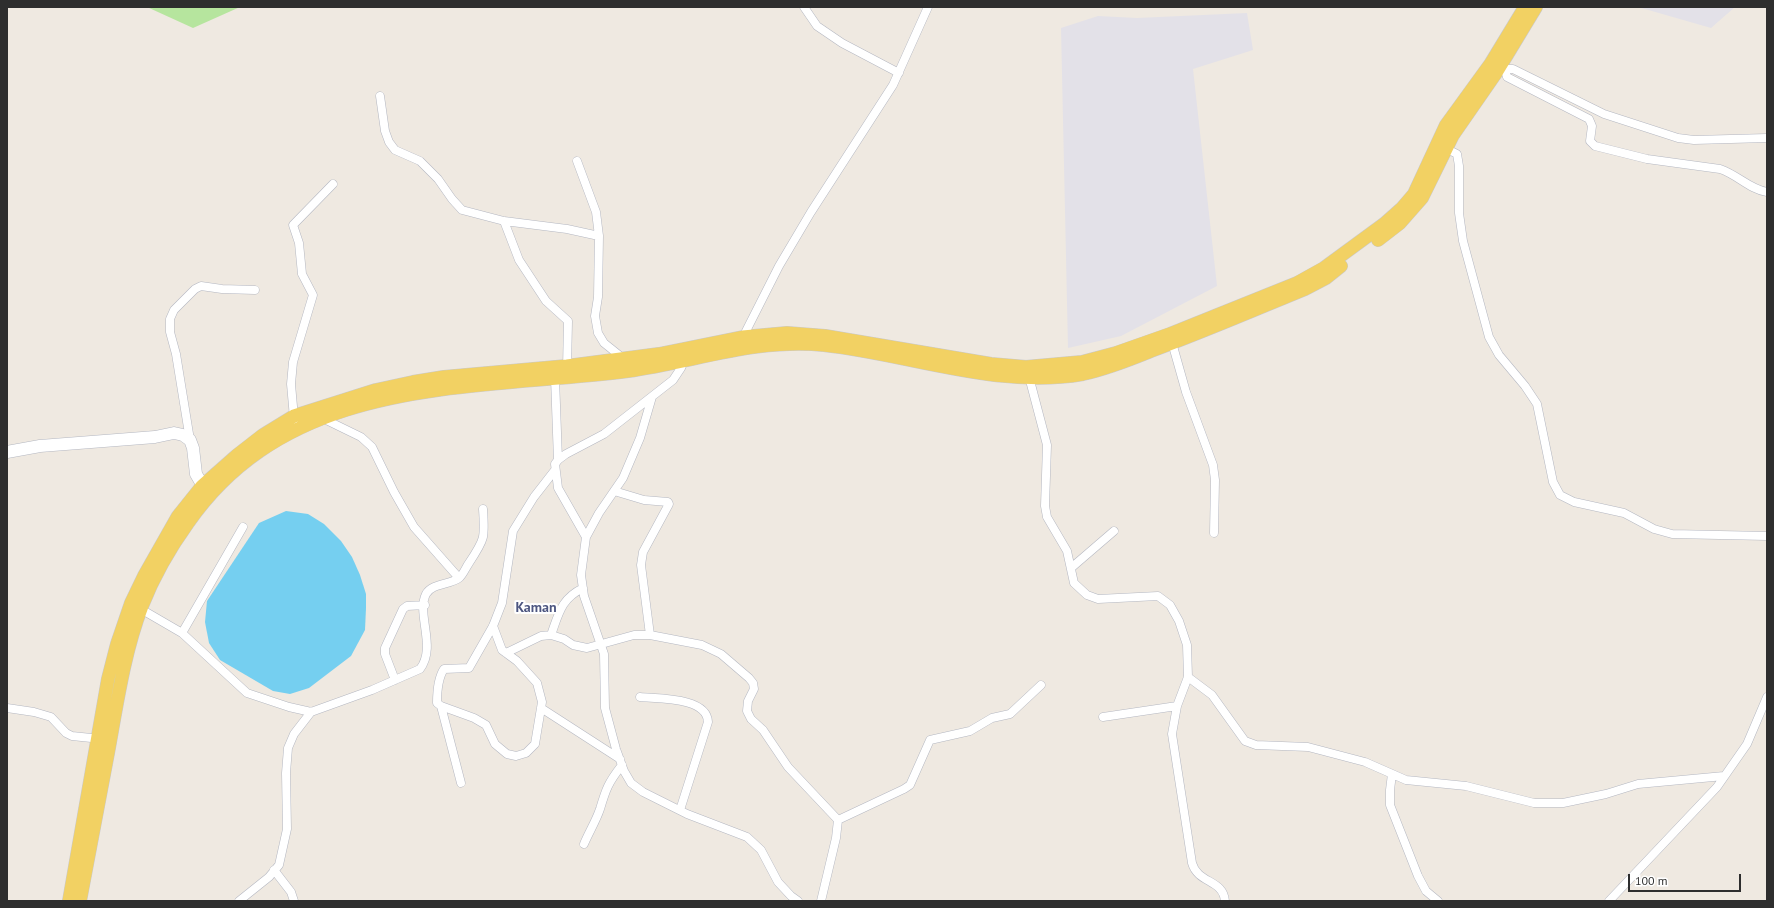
<!DOCTYPE html>
<style>
body{margin:0}
#map{position:relative;width:1774px;height:908px;overflow:hidden;background:#efe9e1;font-family:"PT Sans",sans-serif}
canvas{display:block}
.frame{position:absolute;inset:0;border:8px solid #2e2e2e;pointer-events:none}
.scale{position:absolute;left:1628px;top:874px;width:113px;height:18px;box-sizing:border-box;border:2px solid #2e2e2e;border-top:0;padding-left:5px;font-size:12px;line-height:14px;white-space:nowrap;color:#2e2e2e;-webkit-text-stroke:3px #fff;paint-order:stroke}
</style>
<div id="map">
<canvas width="1774" height="908"></canvas>
<div class="frame"></div>
<div class="scale">100 m</div>
</div>
<script>
const ctx = document.querySelector('canvas').getContext('2d');
ctx.lineJoin = 'round';
function fill(path, color) { ctx.fillStyle = color; ctx.fill(path, 'evenodd'); }
function trace(path, color, width, dash) { ctx.strokeStyle = color; ctx.lineWidth = width; ctx.lineCap = dash ? 'butt' : 'round'; ctx.setLineDash(dash || []); ctx.stroke(path); }
function write(font, color, halo, rows, align = 'center') {
  ctx.font = font + ' "PT Sans",sans-serif'; ctx.lineWidth = 4; ctx.setLineDash([]); ctx.textBaseline = 'middle'; ctx.strokeStyle = halo; ctx.fillStyle = color; for (const [text, x, y, turn = 0] of rows) {
    ctx.save(); ctx.translate(x, y); ctx.rotate((+turn || 0) * Math.PI / 180); ctx.textAlign = isNaN(turn) ? turn : align; if (halo) ctx.strokeText(text, 0, 0); ctx.fillText(text, 0, 0); ctx.restore();
  }
}
fill(new Path2D(`
 M1638 7H1735L1711 28Z
 M1247 13 1253 50 1193 69 1217 286 1121 336 1068 348 1061 28 1098 16 1137 18Z`), '#e3e1e8');
fill(new Path2D(`
 M147 7H240L193 28Z`), '#b6e59e');
fill(new Path2D(`
 M286 511 308 514 324 524 341 541 352 557 360 575 366 594V608L365 630 351 656 309 688 290 694 273 691 220 660 209 643 205 622 207 601 259 523Z`), '#75cff0');
const street = new Path2D(`
 M804 7 817 26 842 43 899 73
 M1501 67 1505 69H1513L1604 114 1678 138 1694 140 1767 138
 M1505 69 1507 77 1589 119 1592 126 1590 141 1595 146 1647 159 1720 169C1738 175 1749 189 1767 192
 M380 96 385 131 389 142 395 150 420 161 438 179 452 199 462 210 504 221 567 229 599 236
 M1443 147 1457 154 1459 166V213L1463 241 1489 337 1499 355 1525 386 1537 404 1553 482 1560 495 1574 502 1624 513 1654 529 1672 534 1767 536
 M577 161 596 212 599 236 598 297 595 316 598 333 604 343 624 359
 M504 221 519 260 546 301 568 321 567 369
 M742 339 779 266 811 212 893 85 928 7
 M1171 339 1186 392 1213 465 1215 480 1214 533
 M685 358 681 368 673 380 604 434 566 454 558 460 555 464 558 488 586 537 581 575 584 596 604 654 605 708 616 749 624 771 631 783 643 792 687 814 747 837 761 850 778 882 791 896 798 901
 M1028 373 1047 445 1045 506 1047 517 1067 551 1074 583 1087 595 1098 599 1158 596 1170 605 1179 621 1187 645 1188 677 1177 706 1172 734 1192 863C1198 884 1223 879 1225 901
 M555 378 558 460
 M322 418 361 437 372 447 394 492 414 527 459 578
 M295 429 291 384 293 362 313 295 302 274 299 243 293 225 333 184
 M190 440 176 354 170 332V319L174 310 195 289 201 286 222 289 255 290
 M614 491 644 500 668 502 669 504 643 552 641 565 650 635
 M586 537 599 513 623 478 640 438 652 397
 M1071 568 1114 531
 M139 608 182 633 247 693 289 707 311 712 372 690 420 669C437 647 416 614 426 594 432 583 450 585 459 578 463 575 466 567 469 563 485 539 485 538 483 509
 M493 626 502 650 517 661 537 683 542 702 535 744 526 753 516 756 507 754 495 744 486 725 474 718 441 706 437 703C437 692 438 678 444 669L469 668 493 626 502 603 513 531 534 497 555 470
 M182 633 243 527
 M551 635C559 613 561 599 583 588
 M506 653 541 636 551 635 564 639 573 645 587 648 634 635H650L702 645 721 654 749 678 753 683 754 689 748 701 747 711 751 719 763 730 788 767 838 820 836 838 821 901
 M1188 677 1212 695 1245 741 1256 745 1308 747 1365 762 1406 780 1466 786 1534 803H1563L1606 794 1638 784 1724 776
 M395 680 385 654V648L403 609 407 606 425 605
 M640 697C658 699 707 697 708 722L680 810
 M441 706 461 783
 M7 708 34 712 51 717 66 733 72 736 101 739
 M541 708 620 759
 M1103 717 1177 706
 M1392 774 1390 790V805L1418 876 1426 891 1438 901
 M838 820 904 789 910 785 930 740 970 731 992 718 1010 714 1041 685
 M584 844C589 832 596 821 600 809 606 789 608 783 622 765
 M274 870 291 892 294 901
 M239 901 269 877 279 865 287 829 286 773 288 748 294 734 311 712
 M1609 901 1717 787 1747 744 1767 697`);
const secondary = new Path2D(`
 M7 452 40 446 155 437 174 433 183 435 190 440 193 448 196 474 207 493`);
const primary = new Path2D(`
 M1378 240 1400 223 1422 198 1453 135 1496 73 1536 7
 M69 901 108 679 117 644 131 603 144 576 178 516 202 486 236 456 263 435 294 416 376 390 413 382 444 377 567 366 659 354 743 337 787 333 825 336 991 364 1026 367 1082 362 1116 353 1170 334 1297 283 1324 268 1384 224 1402 208 1414 194 1446 125 1491 63 1525 7
 M80 901C89 852 99 802 108 753 117 704 124 653 142 606 153 578 170 548 188 523 291 375 469 391 628 371 694 362 756 338 824 345 909 354 996 389 1083 374 1106 369 1129 360 1151 351 1203 332 1254 310 1305 289L1326 278 1341 266`);
trace(street, '#b4b7c1', 9);
trace(secondary, '#b4b7c1', 13);
trace(primary, '#c9c9c9', 14);
trace(street, '#fff', 8);
trace(secondary, '#fff', 12);
trace(primary, '#f2d163', 13);
write('bold 14px', '#4d5680', '#fff', [
 ["Kaman",536,608]
]);
</script>
